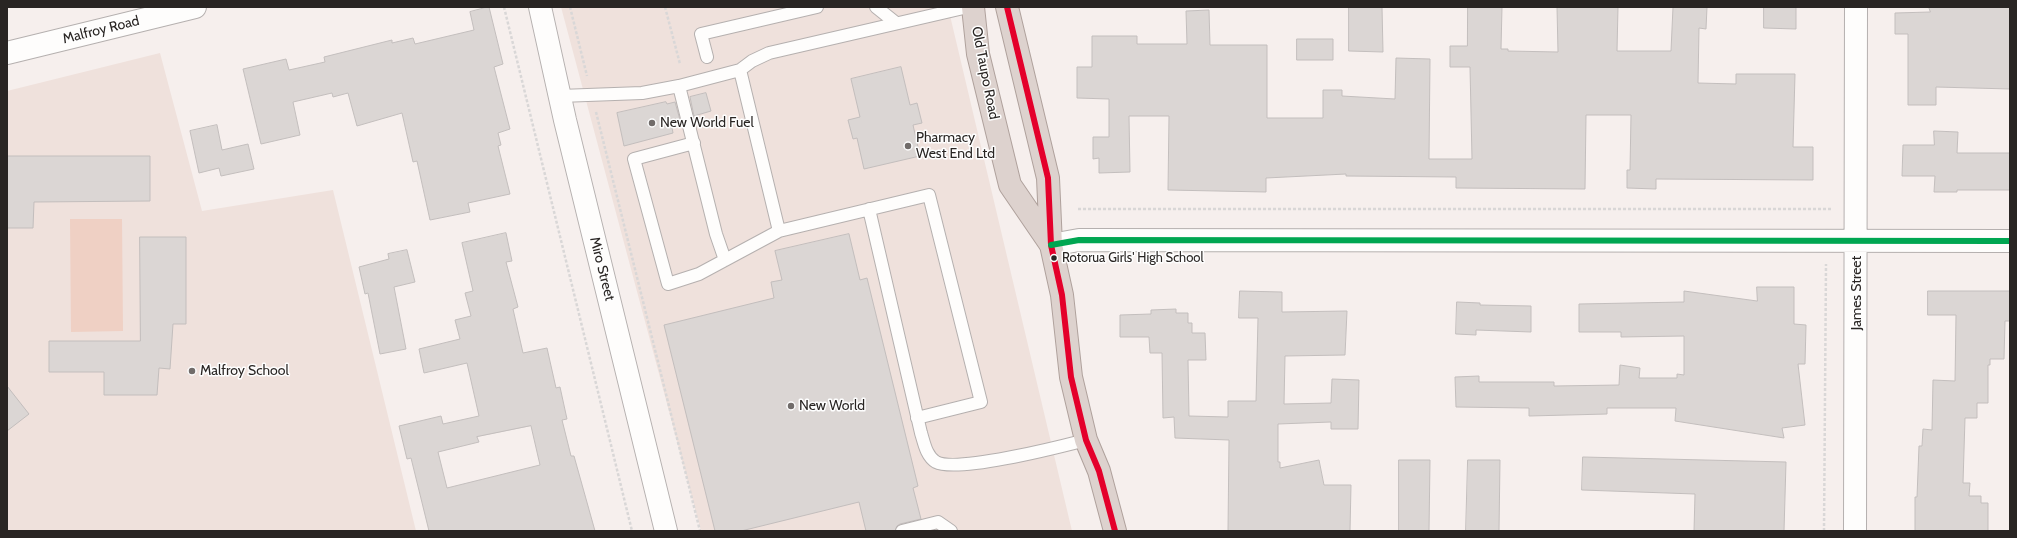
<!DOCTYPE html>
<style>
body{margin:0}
#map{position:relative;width:2017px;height:538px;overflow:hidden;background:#f6efed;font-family:Cabin,sans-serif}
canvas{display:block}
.frame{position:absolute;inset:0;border:8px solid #292523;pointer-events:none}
</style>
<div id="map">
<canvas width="2017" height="538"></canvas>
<div class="frame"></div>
</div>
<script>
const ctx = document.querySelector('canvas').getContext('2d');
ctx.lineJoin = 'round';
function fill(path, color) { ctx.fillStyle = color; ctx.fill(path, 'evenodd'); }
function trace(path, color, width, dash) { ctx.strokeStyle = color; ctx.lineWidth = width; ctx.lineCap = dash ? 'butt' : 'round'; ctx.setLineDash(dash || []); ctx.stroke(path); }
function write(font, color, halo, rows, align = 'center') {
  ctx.font = font + ' Cabin,sans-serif'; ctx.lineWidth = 3; ctx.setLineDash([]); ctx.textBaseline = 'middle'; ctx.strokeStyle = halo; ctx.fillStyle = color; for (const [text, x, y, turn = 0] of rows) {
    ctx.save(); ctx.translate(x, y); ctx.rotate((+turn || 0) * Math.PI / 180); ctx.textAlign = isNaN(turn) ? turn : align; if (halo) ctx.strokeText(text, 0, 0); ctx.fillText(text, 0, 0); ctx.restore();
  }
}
fill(new Path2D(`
 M561 7H948L1072 531H701Z
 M160 53 202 211 333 190 416 531H7V91Z`), '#efe1dc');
fill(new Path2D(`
 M70 219H122L123 331 71 332Z`), '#efd0c4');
const building = new Path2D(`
 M489 7 503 64 494 67 510 129 498 133 501 145 498 146 510 194 468 203 470 212 430 220 417 161 413 162 402 113 357 126 348 93 333 97 332 93 293 102 300 135 261 144 243 69 286 59 289 70 325 62 324 57 392 40V43L413 38 415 44 474 30 470 12Z
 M1349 7H1382L1383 52 1349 51Z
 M1468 7H1502L1501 49H1508V51L1558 52 1557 7H1618L1617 51H1671L1673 7H1707L1706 29 1699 28 1698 83 1736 84V74H1795L1793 147H1813V180L1656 179V189L1627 188V170H1630L1631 115H1586L1585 189 1456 188V177L1346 176V174L1266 178V192L1168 190 1169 116H1129L1130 172 1099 173V158L1093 159V137H1109V99L1077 98V67H1092V36H1137V44H1187L1186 11 1209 10 1210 45H1267V118H1323V90H1342V96L1395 99 1396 58 1430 59 1429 159H1472L1470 67H1450V46H1467Z
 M1764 7H1796V29L1764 28Z
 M1929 7H2010V89L1936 87V105H1908V34H1895V13L1930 12Z
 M1297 39H1333V60H1297Z
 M901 67 910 105 917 103 922 123 913 125 920 156 864 169 857 138 853 139 848 120 860 117 851 79Z
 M706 93 711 111 694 116 690 97Z
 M666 102 667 104 675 102 680 120 671 122 673 133 624 146 617 113Z
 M217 125 222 150 248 144 254 169 221 176 219 168 199 173 190 131Z
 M1934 131 1958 132 1957 153H2010V190H1957V192H1934L1935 176H1902L1903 145H1934Z
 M7 156H150V201L34 202 33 228H7Z
 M506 233 512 261 506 262 518 307 513 309 523 353 547 348 556 388 560 387 567 419 562 420 571 456H574L595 531H429L411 458 407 459 399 426 441 416 443 424 479 416 467 363 424 373 419 349 460 339 455 320 471 316 465 293 473 291 462 243ZM531 426 540 465 447 488 438 452 479 442 477 437Z
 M849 234 860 280 867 278 918 486 913 488 921 519 900 524 897 526 895 531H866L859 502 741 531H715L664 325 774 298 771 282 782 280 775 251Z
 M140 237H186V324H173L170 369 159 368 157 395H104V372H49V341H140Z
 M407 250 415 282 394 287 406 349 380 354 368 293 365 294 359 267 389 259 388 254Z
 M1757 287H1794V324L1806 325 1805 364H1798L1805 425 1782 428 1784 438 1675 421 1676 408H1607V414L1529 416V408L1456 407 1455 377 1479 376V382H1554V386L1619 385 1620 365 1640 368 1639 378H1677V374L1684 375V336L1621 337V332H1579V304L1684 302V291L1757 301Z
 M1240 291 1282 292V312L1347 311 1345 355 1285 356 1284 404 1331 403 1332 379 1359 380 1358 429H1331V422L1278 424V462H1280V468L1319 460 1324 485H1351L1350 531H1228L1229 440 1175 438 1174 417 1163 418 1162 353H1150L1149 337H1120V315L1151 314V310L1176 309V313H1188V323H1192V333H1205L1206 360H1188L1189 416 1228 417V401H1256L1258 318H1239Z
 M1928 291H2010V321H2005L2004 359H1990V365H1988V403H1977V418H1965L1963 483H1970L1969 496H1981V503H1988V531H1915V497H1917L1919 446H1922L1923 429 1932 430 1933 380 1955 381 1956 315H1928Z
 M1457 302 1480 303V305L1531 306V332L1476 330V335L1456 334Z
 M7 386 29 414 7 431Z
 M1583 457 1786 462 1784 531H1694L1695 494 1582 490Z
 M1399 460H1430L1429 531H1399Z
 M1468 460H1500L1499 531H1466Z`);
fill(building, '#dbd6d4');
trace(building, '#c3bebd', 1);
const lane = new Path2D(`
 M876 7 896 23
 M707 57 701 34 817 7
 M740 70 779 231
 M679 86 716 234 725 260
 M560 96 642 93 679 86 740 70 752 61 769 53 968 7
 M694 143 634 159 668 284 699 274 779 231 929 195 981 402 917 418
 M869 209 921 433C924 442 926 456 936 462 957 473 1059 447 1086 440
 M902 531 938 522 951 531`);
const street = new Path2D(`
 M540 7 565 120 666 531
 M1051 245 1079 240 2010 241
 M1855 531 1856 7`);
const secondary = new Path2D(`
 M7 53 195 7`);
const highway = new Path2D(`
 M973 7 978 54 1010 185 1051 245
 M1007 7 1048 178 1051 245 1062 295 1071 377 1086 440 1099 471 1115 531`);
trace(lane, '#b5b0af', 14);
trace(street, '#b5b0af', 24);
trace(secondary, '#b5b0af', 24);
trace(highway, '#afa19c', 24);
trace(new Path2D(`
 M504 7 632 531
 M570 7 587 76
 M665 7 680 64
 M596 112 700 531
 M1078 209H1833
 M1824 531 1826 264`), '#d9d7d7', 2.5, [3, 2]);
trace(lane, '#fefdfc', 12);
trace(street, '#fefdfc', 22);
trace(secondary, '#fefdfc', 22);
trace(highway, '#ddd2ce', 22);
trace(new Path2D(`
 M1007 7 1048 178 1051 245 1062 295 1071 377 1086 440 1099 471 1115 531`), '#e4002b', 6);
trace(new Path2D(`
 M1051 245 1079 240 2010 241`), '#00a651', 6);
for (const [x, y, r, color] of [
 [652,123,4,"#716c6a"],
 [908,146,4,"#716c6a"],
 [1054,258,3.5,"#292523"],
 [192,371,4,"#716c6a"],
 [791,406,4,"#716c6a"]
]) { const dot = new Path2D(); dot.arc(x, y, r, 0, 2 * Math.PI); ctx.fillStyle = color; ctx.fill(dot); trace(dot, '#fefefe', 1.5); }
write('13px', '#292523', '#fefefe', [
 ["Rotorua Girls' High School",1062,258]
], 'left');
write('14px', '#292523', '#fefefe', [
 ["Malfroy Road",101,30,-14],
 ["Old Taupo Road",985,73,79],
 ["Miro Street",602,269,76],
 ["James Street",1857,293,-90]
]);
write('14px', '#292523', '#fefefe', [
 ["New World Fuel",660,123],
 ["Pharmacy",916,138],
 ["West End Ltd",916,154],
 ["Malfroy School",200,371],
 ["New World",799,406]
], 'left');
</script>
